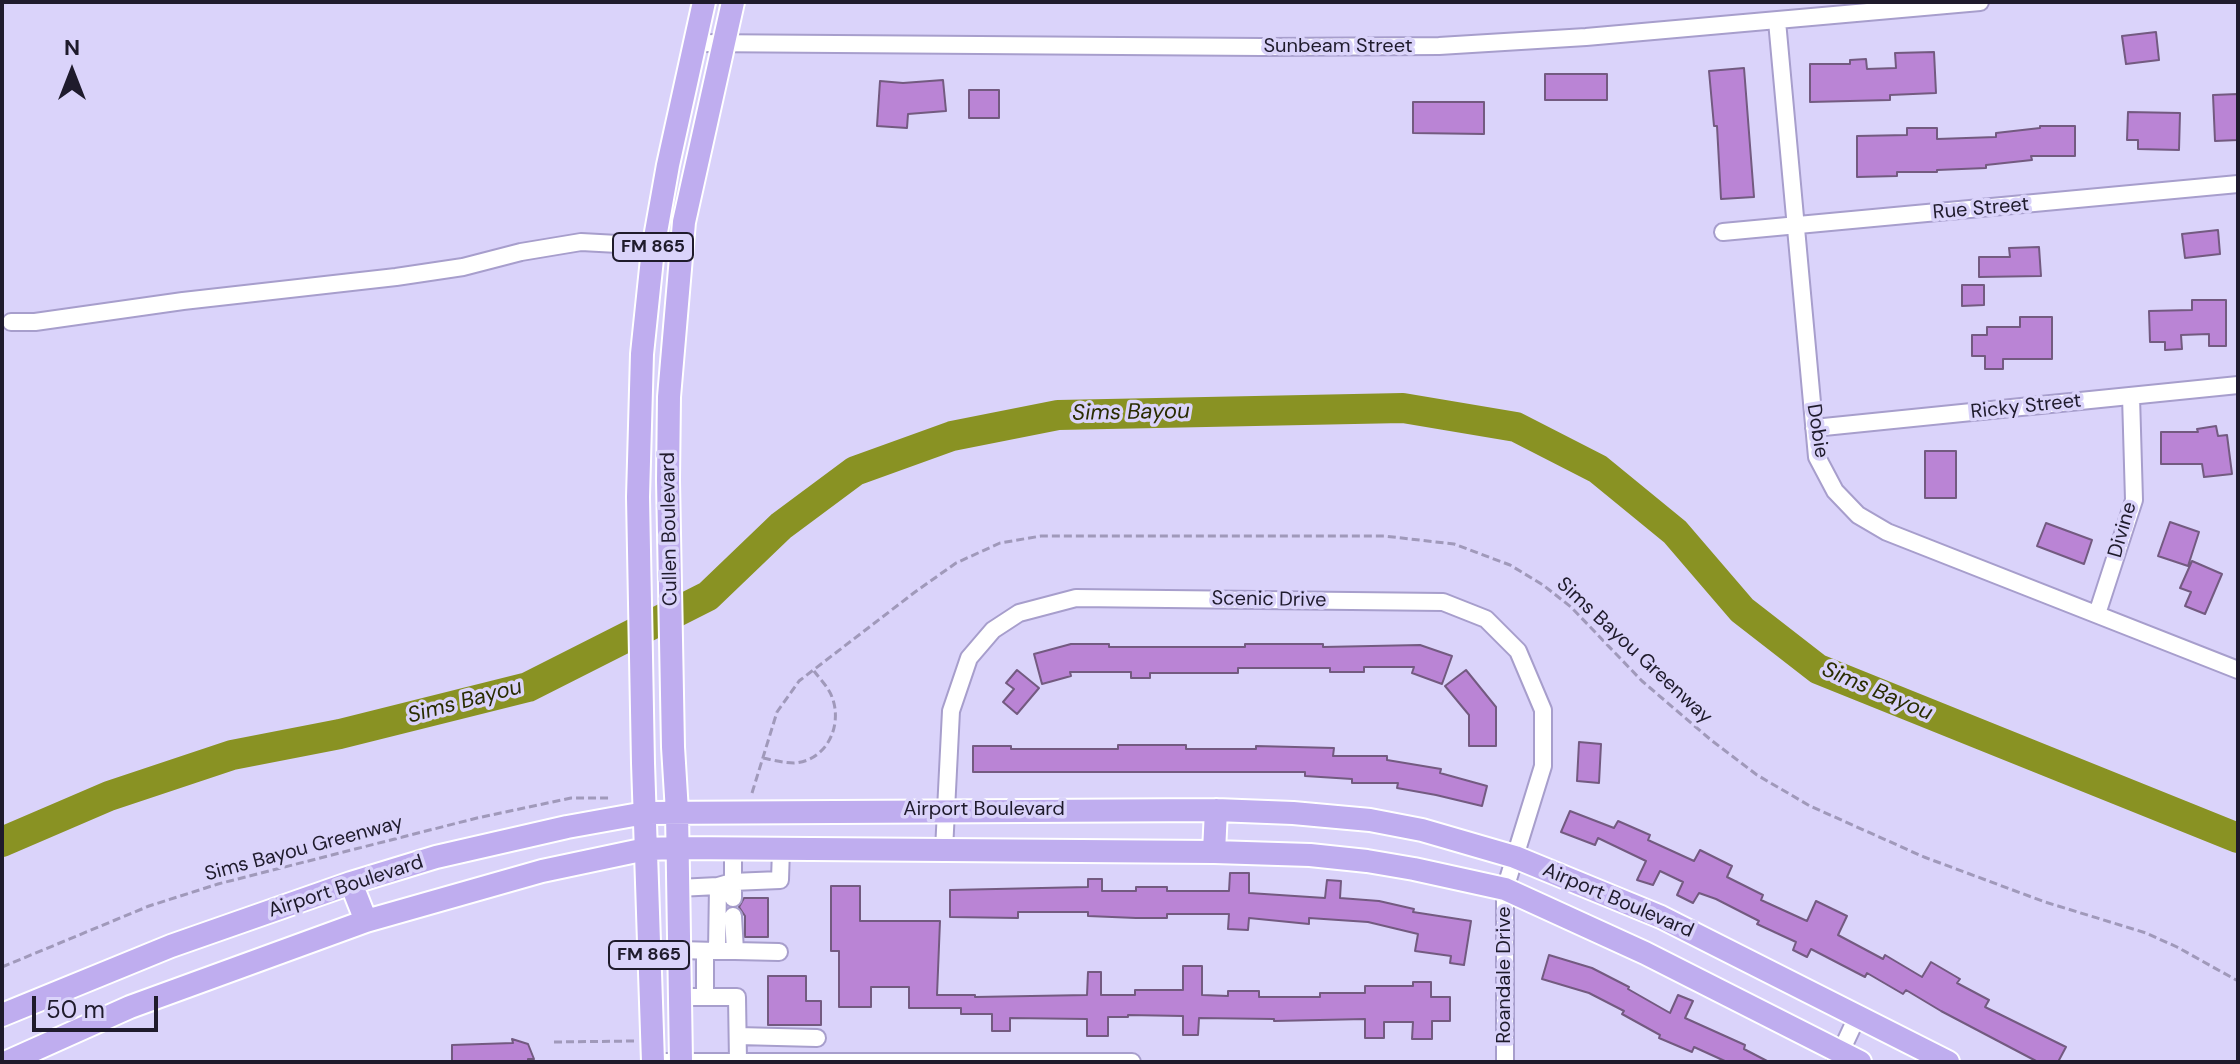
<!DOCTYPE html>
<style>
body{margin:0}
#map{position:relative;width:2240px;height:1064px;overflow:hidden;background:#dad3fa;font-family:"DM Sans",sans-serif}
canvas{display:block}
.frame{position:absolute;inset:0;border:4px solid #1f1b2c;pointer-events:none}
.north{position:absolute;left:32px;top:32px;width:80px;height:80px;-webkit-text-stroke:6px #dad3fa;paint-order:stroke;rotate:0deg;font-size:22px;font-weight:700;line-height:32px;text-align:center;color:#1f1b2c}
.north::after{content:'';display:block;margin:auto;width:28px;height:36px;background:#1f1b2c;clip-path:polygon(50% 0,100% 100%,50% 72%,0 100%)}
.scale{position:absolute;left:32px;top:996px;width:126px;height:36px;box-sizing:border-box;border:4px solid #1f1b2c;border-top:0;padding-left:10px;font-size:24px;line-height:28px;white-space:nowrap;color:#1f1b2c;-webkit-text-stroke:6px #dad3fa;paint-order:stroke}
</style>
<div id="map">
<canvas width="2240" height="1064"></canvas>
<div class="frame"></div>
<div class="north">N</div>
<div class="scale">50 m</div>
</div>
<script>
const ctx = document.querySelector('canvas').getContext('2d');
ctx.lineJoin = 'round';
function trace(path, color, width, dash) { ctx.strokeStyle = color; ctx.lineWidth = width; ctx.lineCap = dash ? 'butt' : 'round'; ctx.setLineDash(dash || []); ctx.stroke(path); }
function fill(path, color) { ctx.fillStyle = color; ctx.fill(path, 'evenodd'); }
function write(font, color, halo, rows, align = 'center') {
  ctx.font = font + ' "DM Sans",sans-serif'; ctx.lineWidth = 7; ctx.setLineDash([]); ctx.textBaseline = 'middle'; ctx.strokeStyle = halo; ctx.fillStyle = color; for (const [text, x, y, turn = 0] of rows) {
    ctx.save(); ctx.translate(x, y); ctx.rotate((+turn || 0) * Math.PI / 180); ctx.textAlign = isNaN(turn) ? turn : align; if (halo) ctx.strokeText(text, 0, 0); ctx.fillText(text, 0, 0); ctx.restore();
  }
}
trace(new Path2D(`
 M2 842 109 796 232 755 340 734 528 687 708 596 781 526 855 471 952 436 1058 415 1403 408 1516 427 1598 469 1675 532 1742 610 1818 669 2238 838`), '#899223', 30);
const building = new Path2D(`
 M2156 32 2159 60 2126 64 2122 36Z
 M1934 52 1936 93 1890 95V100L1810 102V64H1850V60L1866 59 1867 69 1896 68 1895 53Z
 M1744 68 1754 197 1721 199 1717 126H1714L1709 71Z
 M1545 74H1607V100H1545Z
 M943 80 946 111 908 114 907 128 877 126 880 81 903 83Z
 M969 90H999V118H969Z
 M2238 94V140L2215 141 2213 95Z
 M1413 102H1484V134L1413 133Z
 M2128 112 2180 113 2179 150 2138 149V140H2127Z
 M2040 126H2075V156H2031L2032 160 1986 165V168L1937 170V172H1897V176L1857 177V136L1907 135V128H1937V139L1996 137V133L2040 128Z
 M2218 230 2220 254 2185 258 2182 234Z
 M2039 247 2041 276 1979 277V257H2010L2009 248Z
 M1962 285H1984V305L1962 306Z
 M2192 300H2226V346H2209V334L2181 335 2182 349 2165 350V342H2150L2149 311 2192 310Z
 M2020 317H2052V359H2003V369H1985V356H1972V335H1987V327H2020Z
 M2216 426 2218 436 2227 435 2232 474 2204 477 2202 464H2161V432H2198L2197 429Z
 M1925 451H1956V498H1925Z
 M2170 522 2199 532 2188 566 2158 556Z
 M2046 523 2092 540 2084 564 2037 546Z
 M2192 561 2222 574 2205 614 2185 606 2191 592 2180 588Z
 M1071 644H1109V647H1245V644H1323V647L1420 645 1452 656 1442 684 1412 673 1414 667H1364V672H1330V668H1238V673H1150V678H1131V672H1070L1071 676 1042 684 1034 654Z
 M1017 670 1039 688 1017 714 1003 702 1014 689 1006 683Z
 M1466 670 1496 707V746H1469V715L1445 686Z
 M1579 742 1601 744 1599 783 1577 781Z
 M1118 745H1186V749H1256V746L1334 748 1333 756H1387V760L1441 769 1440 773 1487 786 1482 806 1436 795 1397 788 1398 783H1352V779L1305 776V772H973V746H1011V749H1118Z
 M1570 811 1614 828 1618 821 1650 835 1648 840 1694 861 1700 850 1732 866 1727 877 1763 895 1761 900 1807 921 1816 901 1847 916 1838 935 1883 959 1885 955 1922 977 1931 962 1960 979 1957 983 1989 1000 1985 1007 2066 1047 2058 1062H2038L1941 1011 1906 990 1903 994 1867 973 1865 977 1811 949 1807 957 1793 950 1796 942 1757 924 1759 921 1716 899 1699 893 1693 903 1677 895 1683 882 1660 871 1653 885 1637 880 1646 861 1598 838 1595 845 1561 832Z
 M1230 873H1249V893L1325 898 1327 880 1341 881 1340 898 1379 901 1414 909 1413 912 1471 921 1464 965 1450 963 1451 956 1415 951 1418 934 1368 922 1309 918V924L1249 918 1248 930 1228 929 1229 914H1167V918H1136L1088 916V912H1018V918L950 917V890L1088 887V879H1102V891H1136V887H1167V891H1229Z
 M831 886H860V921H940L937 995H975V997L1087 995 1088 972H1101V995H1135V990H1183V966H1202V995L1228 996V991H1259V997H1320V993H1365V986H1413V982H1431V997H1450V1021H1432V1039H1412L1413 1022H1384V1038H1365V1019L1274 1021V1019L1199 1018 1198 1035H1183V1016L1128 1015V1017H1108V1036H1087V1019L1010 1018V1031H992V1014H961V1008H909V987H871V1007H839V951H831Z
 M744 898H768V937H745V916L739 907Z
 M1549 955 1592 968 1629 987 1628 989 1670 1013 1678 995 1693 1001 1685 1018 1745 1045 1744 1049 1769 1062H1727L1694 1047 1692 1052 1659 1038 1660 1035 1622 1014 1624 1011 1589 993 1542 979Z
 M768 976H806V1001H821V1025H768Z
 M512 1039 528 1044 534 1059H528V1062H452V1045L513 1043Z`);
fill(building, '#ba84d5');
trace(building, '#735a80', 2);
const minor = new Path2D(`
 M1777 21 1817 457 1835 491 1858 515 1887 532 2238 670
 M695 43 1262 47 1439 46 1586 37 1980 2
 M1723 232 2238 184
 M11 322H35L183 301 396 277 463 267 521 252 581 242 618 244 653 249
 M1814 428 2238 385
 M2097 614 2134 500 2131 396
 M733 849V898
 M944 850 951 711 969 658 993 630 1019 613 1076 598 1443 602 1486 619 1518 651 1543 710V766L1505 889V1062
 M718 886 732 882 780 880 781 849
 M678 888 718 886 717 951 679 950
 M717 951H735L733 916
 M735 951 779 952
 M680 997H705V951
 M705 997H737L738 1061
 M738 1036 817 1038
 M653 1062H1132
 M1836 1062 1857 1017`);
const major = new Path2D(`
 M1214 852 1216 810
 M351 883 366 921
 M2 1015 171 946 351 883 436 857 567 827 645 813 1216 810 1293 813 1370 820 1422 830 1515 857 1661 917 1948 1062
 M7 1062 130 1007 366 921 542 871 646 849 677 848 1214 852 1310 855 1367 861 1414 869 1505 889 1645 953 1860 1062
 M653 1062 643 763 638 497 642 354 653 249 668 165 704 2
 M681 1062 677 812 673 747 668 480 669 397 684 222 733 2`);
trace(minor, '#a79ecc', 20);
trace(major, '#fff', 26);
trace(new Path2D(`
 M763 758C773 760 784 763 794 763 827 761 843 725 832 697 829 688 820 679 814 671
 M752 793 777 712 799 681 915 592 956 563 1000 543 1041 536H1384L1454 544 1510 565 1543 585 1571 607 1642 681 1711 740 1757 775 1810 806 1924 857 2045 902 2146 933 2177 947 2238 981
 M2 967 149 906 218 884 477 818 571 798H611
 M554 1042 634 1041`), '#a099ba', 3, [8, 4]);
trace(minor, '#fff', 16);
trace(major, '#bfadef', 22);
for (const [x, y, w] of [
 [653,247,80],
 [649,955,80]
]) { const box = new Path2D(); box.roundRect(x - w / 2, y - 14, w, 28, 6); ctx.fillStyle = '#dad3fa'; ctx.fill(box); trace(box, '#1f1b2c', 2); }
write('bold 18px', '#1f1b2c', null, [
 ["FM 865",653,247],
 ["FM 865",649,955]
]);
write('20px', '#1f1b2c', '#dad3fa', [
 ["Sunbeam Street",1338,47],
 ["Rue Street",1981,209,-5],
 ["Ricky Street",2026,407,-6],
 ["Dobie",1817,431,81],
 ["Cullen Boulevard",670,529,-91],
 ["Divine",2123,530,-74],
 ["Scenic Drive",1269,600,1],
 ["Sims Bayou Greenway",1634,651,43],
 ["Airport Boulevard",984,810],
 ["Sims Bayou Greenway",304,849,-15],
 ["Airport Boulevard",346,887,-18],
 ["Airport Boulevard",1618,901,23],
 ["Roandale Drive",1505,975,-90]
]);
write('italic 22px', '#292c00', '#dad3fa', [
 ["Sims Bayou",1131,413,-1],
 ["Sims Bayou",1877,692,23],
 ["Sims Bayou",465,702,-15]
]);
</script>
